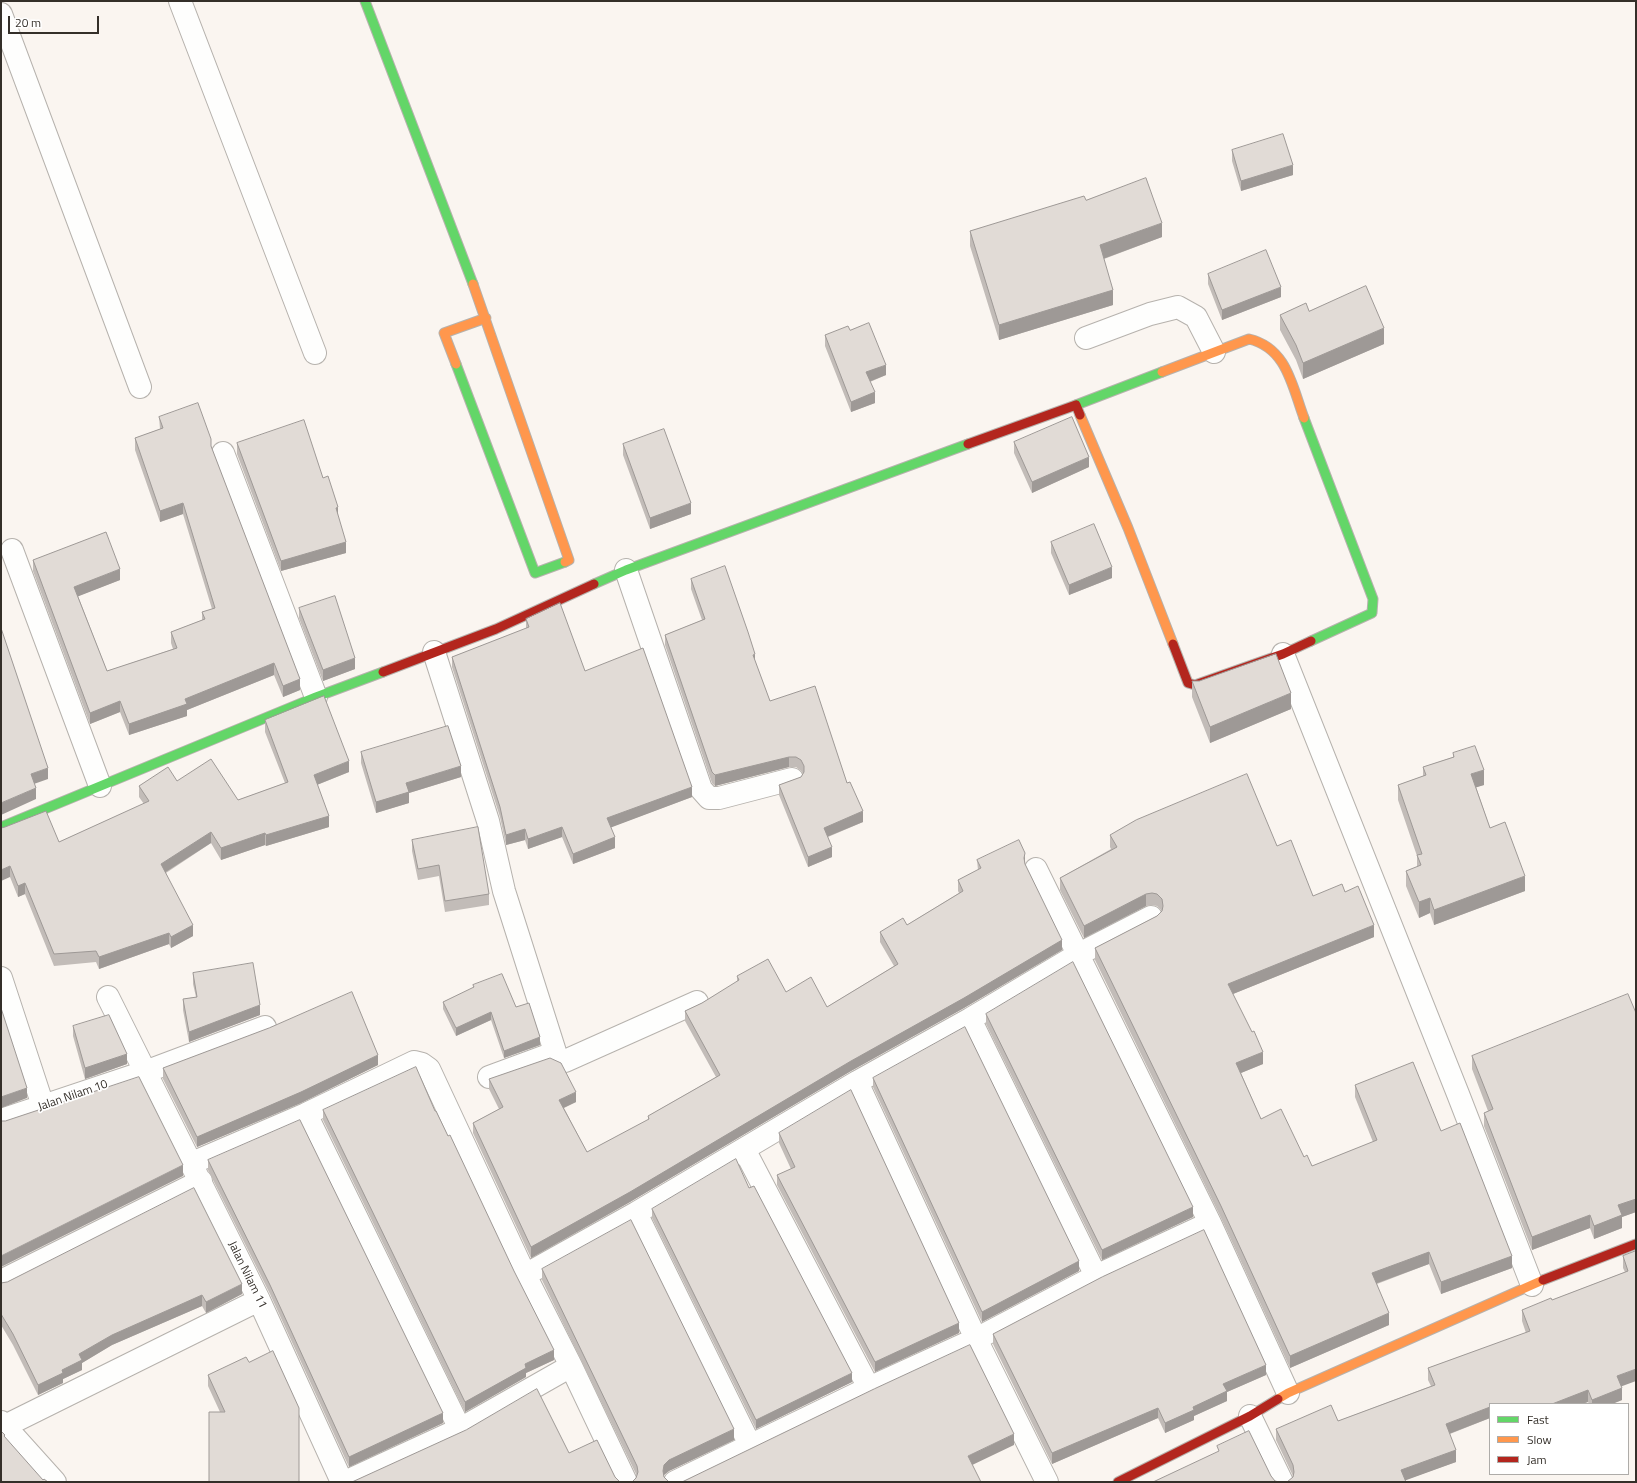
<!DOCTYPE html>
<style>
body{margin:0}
#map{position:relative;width:1637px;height:1483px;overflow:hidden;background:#faf5f0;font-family:"Titillium Web",sans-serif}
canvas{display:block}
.frame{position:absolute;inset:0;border:2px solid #342f29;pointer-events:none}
.legend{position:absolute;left:1489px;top:1403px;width:140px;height:72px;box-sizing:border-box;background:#fff;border:1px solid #aeaca9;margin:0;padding:5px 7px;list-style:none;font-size:12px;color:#342f29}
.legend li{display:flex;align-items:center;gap:8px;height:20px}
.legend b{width:20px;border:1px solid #aeaca9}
.scale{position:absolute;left:8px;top:16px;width:91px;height:18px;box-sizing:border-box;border:2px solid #342f29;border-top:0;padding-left:5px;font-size:12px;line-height:14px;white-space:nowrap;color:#342f29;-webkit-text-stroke:3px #fff;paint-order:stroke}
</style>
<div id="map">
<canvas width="1637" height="1483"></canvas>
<div class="frame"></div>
<ul class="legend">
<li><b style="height:5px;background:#63d668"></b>Fast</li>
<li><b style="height:5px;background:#ff974d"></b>Slow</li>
<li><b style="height:5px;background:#b3261e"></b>Jam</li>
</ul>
<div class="scale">20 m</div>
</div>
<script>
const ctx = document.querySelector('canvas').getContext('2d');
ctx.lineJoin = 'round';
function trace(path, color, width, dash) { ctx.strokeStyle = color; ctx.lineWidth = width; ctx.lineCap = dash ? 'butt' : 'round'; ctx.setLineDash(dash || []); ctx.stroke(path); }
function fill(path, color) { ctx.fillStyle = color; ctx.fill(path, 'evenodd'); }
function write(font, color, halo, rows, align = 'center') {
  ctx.font = font + ' "Titillium Web",sans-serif'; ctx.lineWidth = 3.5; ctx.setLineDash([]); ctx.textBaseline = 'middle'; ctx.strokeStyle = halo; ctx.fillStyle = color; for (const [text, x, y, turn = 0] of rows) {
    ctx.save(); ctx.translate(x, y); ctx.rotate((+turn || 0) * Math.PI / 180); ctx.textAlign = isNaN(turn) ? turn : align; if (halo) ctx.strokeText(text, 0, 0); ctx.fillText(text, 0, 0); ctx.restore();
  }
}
const street = new Path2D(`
 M180 1 315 353
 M1 14 140 387
 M1086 338 1150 314 1178 307 1196 317 1214 352
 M223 453 316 697
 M12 550 100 786
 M626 570 701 789 709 798H719L792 779
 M434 652 488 821 504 891 557 1058 565 1061 697 1002
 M1283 654 1458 1094 1532 1285
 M1036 869 1210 1223 1288 1393
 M1 978 43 1106
 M108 997 259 1300 342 1482
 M970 1019 1096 1276
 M489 1077 554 1053
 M857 1082 976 1339 1047 1482
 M306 1114 460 1429
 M1 1120 145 1072 265 1027
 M744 1149 869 1388
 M192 1163 306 1114 414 1062 422 1064 429 1069 525 1275 571 1366 626 1482
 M636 1213 750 1445
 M525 1275 636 1213 857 1082 970 1019 1079 954 1151 917
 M1 1281 201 1181
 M1250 1416 1282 1482
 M1 1422 55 1482
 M5 1426 259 1300
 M345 1482 460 1429 571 1366
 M675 1482 869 1388 976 1339 1096 1276 1210 1223`);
const fast = new Path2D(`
 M365 1 473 284
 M456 364 535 573 565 562
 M1076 405 1162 372
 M1304 418 1373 599 1372 613 1311 641
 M594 584 626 570 968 444
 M1 827 316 697 383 672`);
const slow = new Path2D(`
 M473 284 569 560 565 562
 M456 364 444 333 486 318
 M1162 372 1249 339C1287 348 1292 386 1304 418
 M1080 415 1128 528 1173 644
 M1278 1399 1288 1393 1543 1280`);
const jam = new Path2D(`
 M968 444 1076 405 1080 415
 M1173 644 1188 683 1195 685 1283 654 1311 641
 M383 672 496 629 594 584
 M1543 1280 1636 1244
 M1118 1482 1250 1416 1278 1399`);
trace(street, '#b6b2ad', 24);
trace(fast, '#b6b2ad', 11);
trace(slow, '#b6b2ad', 11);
trace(jam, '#b6b2ad', 11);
trace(street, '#fefefd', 22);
trace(fast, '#63d668', 9);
trace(slow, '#ff974d', 9);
trace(jam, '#b3261e', 9);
fill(new Path2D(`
 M1232 150 1293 175 1241 191 1232 161Z
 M1086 200 1162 237 1104 259 1113 305 999 340 970 246V231Z
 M1208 274 1281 297 1222 320 1208 284Z
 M1309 311 1384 344 1303 379 1296 360 1280 330V315Z
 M850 330 886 375 870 382 875 403 851 412 825 346V335Z
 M159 417 211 446 300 690 283 697 274 675 187 710V716L129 735 120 712 90 724 33 571V560L120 580 78 596 107 671 173 649 171 643V632L202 620V612L212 609 183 514 160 522 135 450V438L160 429Z
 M1014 442 1089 467 1032 493 1014 453Z
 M237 443 323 478 338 516 346 553 281 571 237 454Z
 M623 444 691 514 650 529 623 455Z
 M1051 542 1112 578 1069 595 1051 553Z
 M691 579 755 661 770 701 847 783 863 822 828 837 832 857 808 867 779 795V785L801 777 803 774 801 771 796 767H789L715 786 712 783 665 645V635L702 620 691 589Z
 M299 608 355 669 323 681 299 618Z
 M526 619 585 671 692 797 611 827 615 848 573 864 562 837 528 849 525 840 506 845 500 817 452 667V657L526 629Z
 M1192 681 1291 709 1210 743 1192 697Z
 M265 720 349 772 317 785 329 827 266 846 265 845 221 860 211 843 166 873 193 936 171 948 169 944 99 969 96 962 54 966 25 894 18 897 10 877 1 828 59 842 144 804 139 797V786L177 781 238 800 285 783 265 732Z
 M361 752 461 777 409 793V803L376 813 361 763Z
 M1453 753 1484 785 1476 787 1490 828 1525 891 1434 925 1430 913 1419 918 1406 886V871L1417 867V856L1398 800V785L1423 776V767L1453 757Z
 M1110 835 1277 846 1313 896 1345 892 1374 937 1233 994 1263 1064 1241 1073 1261 1119 1304 1157 1312 1166 1373 1142 1355 1097V1085L1441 1131 1512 1268 1441 1294 1429 1264 1377 1284 1389 1325 1290 1368 1221 1218 1095 960V948L1157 916 1162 911 1157 906 1152 905 1146 906 1084 938 1060 890V878L1111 849 1110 847Z
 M412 840 489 894V905L445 912 439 876 418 880 412 851Z
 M977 860 1025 863V864L1062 950 964 1008 851 1071 630 1202 531 1258 473 1133V1123L499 1109 489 1089V1079L576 1102 564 1108 587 1152 648 1120V1116L716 1077 685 1021V1011L702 1003 737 982V976L786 992 827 1007 894 966 880 942V932L907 925 959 893 958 891V880L978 870Z
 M193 973 260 1015 189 1042 183 1010V999L196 997 193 984Z
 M473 985 516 1007 540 1045 504 1058 491 1020 456 1036 443 1009V1002L473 988Z
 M1636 1013V1212L1622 1217V1228L1594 1239 1590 1228 1532 1250 1484 1126V1113L1488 1111 1472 1069V1056Z
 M986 1014 1193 1217 1102 1260 986 1024Z
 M73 1026 127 1064 85 1079 73 1036Z
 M378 1065 301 1103 197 1147 163 1079V1068Z
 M873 1078 1079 1271 982 1322 873 1087Z
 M323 1110 435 1111 554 1360 526 1373V1377L465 1412 323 1120Z
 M779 1133 959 1333 875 1372 777 1185V1175L791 1169 779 1143Z
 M208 1160 443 1423 349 1467 270 1294 208 1170Z
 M652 1209 852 1382 756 1429 652 1218Z
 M1636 1251 1621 1386 1622 1400 1612 1404H1589L1588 1402 1582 1404H1490V1418L1450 1434 1456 1462 1405 1480 1287 1482 1293 1477V1476L1276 1440V1429L1338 1421 1431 1386 1428 1380V1368L1526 1333 1522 1321V1310L1552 1300 1625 1272 1623 1268V1256Z
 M542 1269 734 1440 669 1471 664 1475V1477L636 1478 637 1476 542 1280Z
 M1 1283 242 1294 206 1313 202 1306 112 1345 82 1363V1370L63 1379V1383L38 1395 13 1345 1 1325Z
 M993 1334 1266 1375 1227 1392V1401L1194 1416V1420L1165 1433 1158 1418 1052 1464 993 1344Z
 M249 1362 299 1408 220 1412 208 1386V1375Z`), '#c2bcb8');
fill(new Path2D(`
 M1293 165V175L1241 191V181Z
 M1162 223V237L1100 260V245Z
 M1281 287V297L1222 320V310Z
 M1113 290V305L999 340V325Z
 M1384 328V344L1303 379V363Z
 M886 365V375L866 383V372Z
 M875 392V403L851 412V402Z
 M1089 457V467L1032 493V482Z
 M183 503V514L160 522V511Z
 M691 503V514L650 529V518Z
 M338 507V518L336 508Z
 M346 542V553L281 571V561Z
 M1112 567V578L1069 595V585Z
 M120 569V580L74 598V587Z
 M755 654V664L753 655Z
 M355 658V669L323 681V670Z
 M274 663V675L187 710V716L129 735V724L185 699Z
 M300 679V690L283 697V686Z
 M1291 693V709L1210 743V727Z
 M120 701V712L90 724V713Z
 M789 757V767L715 786V775Z
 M349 761V772L314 786V775Z
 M461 766V777L409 793V803L376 813V802L406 783Z
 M48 768V779L31 785V774Z
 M1484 770V785L1471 789V774Z
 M692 787V797L607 829V818Z
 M36 788V799L1 815V803Z
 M863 811V822L824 838V828Z
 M329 816V827L266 846V835Z
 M562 827V837L528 849V839Z
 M525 829V840L506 845V835Z
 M211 832V843L161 875V864Z
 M265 833V845L221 860V848Z
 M615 837V848L573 864V854Z
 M832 847V857L808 867V857Z
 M1025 853V863L1024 869V858Z
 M10 866V877L1 881V870Z
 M1525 876V891L1434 925V910Z
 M25 883V894L18 897V886Z
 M1146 894V906L1084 938V926Z
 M1430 898V913L1419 918V902Z
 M193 925V936L171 948V937Z
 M1374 925V937L1228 996V984Z
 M169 933V944L99 969V957Z
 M1062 940V950L964 1008 851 1071 630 1202 531 1258V1247L851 1061Z
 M260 1005V1015L189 1042V1032Z
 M491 1012V1020L456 1036V1028Z
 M540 1037V1045L504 1058V1051Z
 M1263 1052V1064L1236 1075V1063Z
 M127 1054V1064L85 1079V1068Z
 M378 1055V1065L301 1103 197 1147V1137Z
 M27 1088V1098L1 1108V1097Z
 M576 1092V1102L559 1110V1100Z
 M183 1165V1176L1 1267V1256Z
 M1636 1199V1212L1622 1217V1228L1594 1239V1226L1618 1205Z
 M1193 1207V1217L1102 1260V1250Z
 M1590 1215V1228L1532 1250V1237Z
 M1429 1252V1264L1372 1285V1273Z
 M1512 1256V1268L1441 1294V1282Z
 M1079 1261V1271L982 1322V1312Z
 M242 1284V1294L206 1313V1302Z
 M202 1295V1306L112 1345 82 1363V1370L63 1379V1383L38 1395V1385L79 1354 112 1335Z
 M1389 1313V1325L1290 1368V1356Z
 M959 1323V1333L875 1372V1362Z
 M554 1350V1360L526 1373V1377L465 1412V1402L525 1364Z
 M1266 1365V1375L1227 1392V1401L1194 1416V1420L1165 1433V1423L1193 1407 1223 1384Z
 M1636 1369V1381L1617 1388V1376Z
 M852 1373V1382L756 1429V1420Z
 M1622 1388V1400L1612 1404H1592V1400Z
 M1588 1390V1402L1582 1404H1552Z
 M1490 1407V1418L1446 1435V1424Z
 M1158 1408V1418L1052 1464V1453Z
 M443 1413V1423L349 1467V1457Z
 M734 1429V1440L669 1471 664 1475 663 1481V1471L664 1465 669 1460Z
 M1014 1434V1445L968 1467V1456Z
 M1456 1450V1462L1401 1482V1470Z`), '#9e9996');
const building = new Path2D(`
 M1283 134 1293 165 1241 181 1232 150Z
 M1146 178 1162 223 1100 245 1113 290 999 325 970 231 1084 196 1086 200Z
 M1266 250 1281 287 1222 310 1208 274Z
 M1366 286 1384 328 1303 363 1296 345 1280 315 1306 303 1309 311Z
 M869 323 886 365 866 372 875 392 851 402 825 335 848 326 850 330Z
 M198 403 211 439V446L300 679 283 686 274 663 185 699 187 704 129 724 120 701 90 713 33 560 106 532 120 569 74 587 107 671 177 648 171 632 205 619 202 612 215 608 183 503 160 511 135 438 163 428 159 417Z
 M1072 417 1089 457 1032 482 1014 442Z
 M304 420 323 478 328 476 338 507 336 508 346 542 281 561 237 443Z
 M664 429 691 503 650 518 623 444Z
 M1094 524 1112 567 1069 585 1051 542Z
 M725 566 748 632 755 654 753 655 770 701 815 686 847 783 850 782 863 811 824 828 832 847 808 857 779 785 801 777 804 772V766L801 760 796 757H789L715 775 712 772 665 635 705 619 691 579Z
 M335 596 355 658 323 670 299 608Z
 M560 603 585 671 643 648 692 787 607 818 615 837 573 854 562 827 528 839 525 829 506 835 500 807 452 657 529 627 526 619Z
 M1 628 48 768 31 774 36 788 1 803Z
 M1276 654 1291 693 1210 727 1192 681H1199Z
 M324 696 349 761 314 775 329 816 266 835 265 833 221 848 211 832 161 864 193 925 171 937 169 933 99 957 96 951 54 954 25 883 18 886 10 866 1 870V828L5 827 46 811 59 842 149 801 139 786 168 767 177 781 211 759 238 800 288 782 265 720Z
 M448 726 461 766 406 783 409 792 376 802 361 752Z
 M1475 746 1484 770 1471 774 1490 828 1505 822 1525 876 1434 910 1430 898 1419 902 1406 871 1421 865 1417 855 1422 854 1398 785 1426 775 1423 767 1454 757 1453 753Z
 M1247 774 1277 846 1291 840 1313 896 1342 884 1345 892 1358 886 1374 925 1228 984 1252 1032 1254 1031 1263 1052 1236 1063 1261 1119 1281 1109 1304 1157 1307 1155 1312 1166 1377 1140 1355 1085 1413 1062 1441 1131 1460 1123 1512 1256 1441 1282 1429 1252 1372 1273 1389 1313 1290 1356 1221 1206 1095 948 1157 916 1162 911 1163 906 1162 899 1157 894 1152 893 1146 894 1084 926 1060 878 1117 847 1110 835 1136 820Z
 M478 827 489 894 445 901 439 865 418 869 412 840Z
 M1019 840 1025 853 1024 858 1025 864 1062 940 964 998 851 1061 630 1192 531 1247 473 1123 503 1107 489 1079 550 1058 561 1063 576 1092 559 1100 587 1152 649 1119 648 1116 720 1075 685 1011 702 1003 739 980 737 976 768 959 786 992 811 977 827 1007 898 964 880 932 903 918 907 925 963 891 958 880 981 868 977 860Z
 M1073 962 1193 1207 1102 1250 986 1014Z
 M253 963 260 1005 189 1032 183 999 197 997 193 973Z
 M502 974 516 1007 529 1003 540 1037 504 1051 491 1012 456 1028 443 1002 474 987 473 985Z
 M352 992 378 1055 301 1092 197 1137 163 1068 269 1028Z
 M1628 994 1636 1013V1199L1618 1205 1622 1215 1594 1226 1590 1215 1532 1237 1484 1113 1493 1109 1472 1056Z
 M1 1008 27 1088 1 1097Z
 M109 1015 127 1054 85 1068 73 1026Z
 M965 1027 1079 1261 982 1312 873 1078Z
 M416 1067 435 1111H436L448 1136 450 1135 514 1271 554 1350 525 1364 526 1368 465 1402 323 1110Z
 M139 1077 183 1165 1 1256V1121H5Z
 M851 1090 959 1323 875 1362 777 1175 795 1167 779 1133Z
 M300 1120 443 1413 349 1457 270 1285 208 1160Z
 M736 1159 749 1188 754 1186 852 1373 756 1420 652 1209Z
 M194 1188 242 1284 206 1302 202 1295 112 1335 79 1354 82 1360 62 1370 63 1373 38 1385 13 1334 1 1314V1283L7 1282Z
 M631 1220 734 1429 669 1460 664 1465 663 1471 664 1477 669 1482H632L636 1478 638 1472 637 1466 542 1269Z
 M1204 1230 1266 1365 1223 1384 1227 1391 1193 1407 1194 1410 1165 1423 1158 1408 1052 1453 993 1334 1102 1277Z
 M1636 1251V1369L1617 1376 1622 1388 1592 1400 1588 1390 1552 1404H1490V1407L1446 1424 1456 1450 1401 1470 1406 1482H1286H1287L1293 1477 1294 1472 1293 1465 1276 1429 1331 1405 1338 1421 1435 1385 1428 1368 1530 1331 1522 1310 1551 1298 1552 1300 1628 1271 1623 1256Z
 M970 1345 1014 1434 968 1456 981 1482H682L874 1389Z
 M273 1351 299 1408V1482H209V1412H225L208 1375 246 1357 249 1362Z
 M537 1389 569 1453 597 1440 615 1477 620 1482H352L466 1430Z
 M1 1431 5 1435 4 1436 43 1480 44 1479 48 1482H1Z
 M1249 1431 1271 1476 1275 1481 1279 1482H1153L1219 1451 1217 1446Z`);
fill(building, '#e1dbd6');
trace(building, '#9e9996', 1);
write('12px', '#342f29', '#fff', [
 ["Jalan Nilam 10",73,1096,-19],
 ["Jalan Nilam 11",247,1275,64]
]);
</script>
